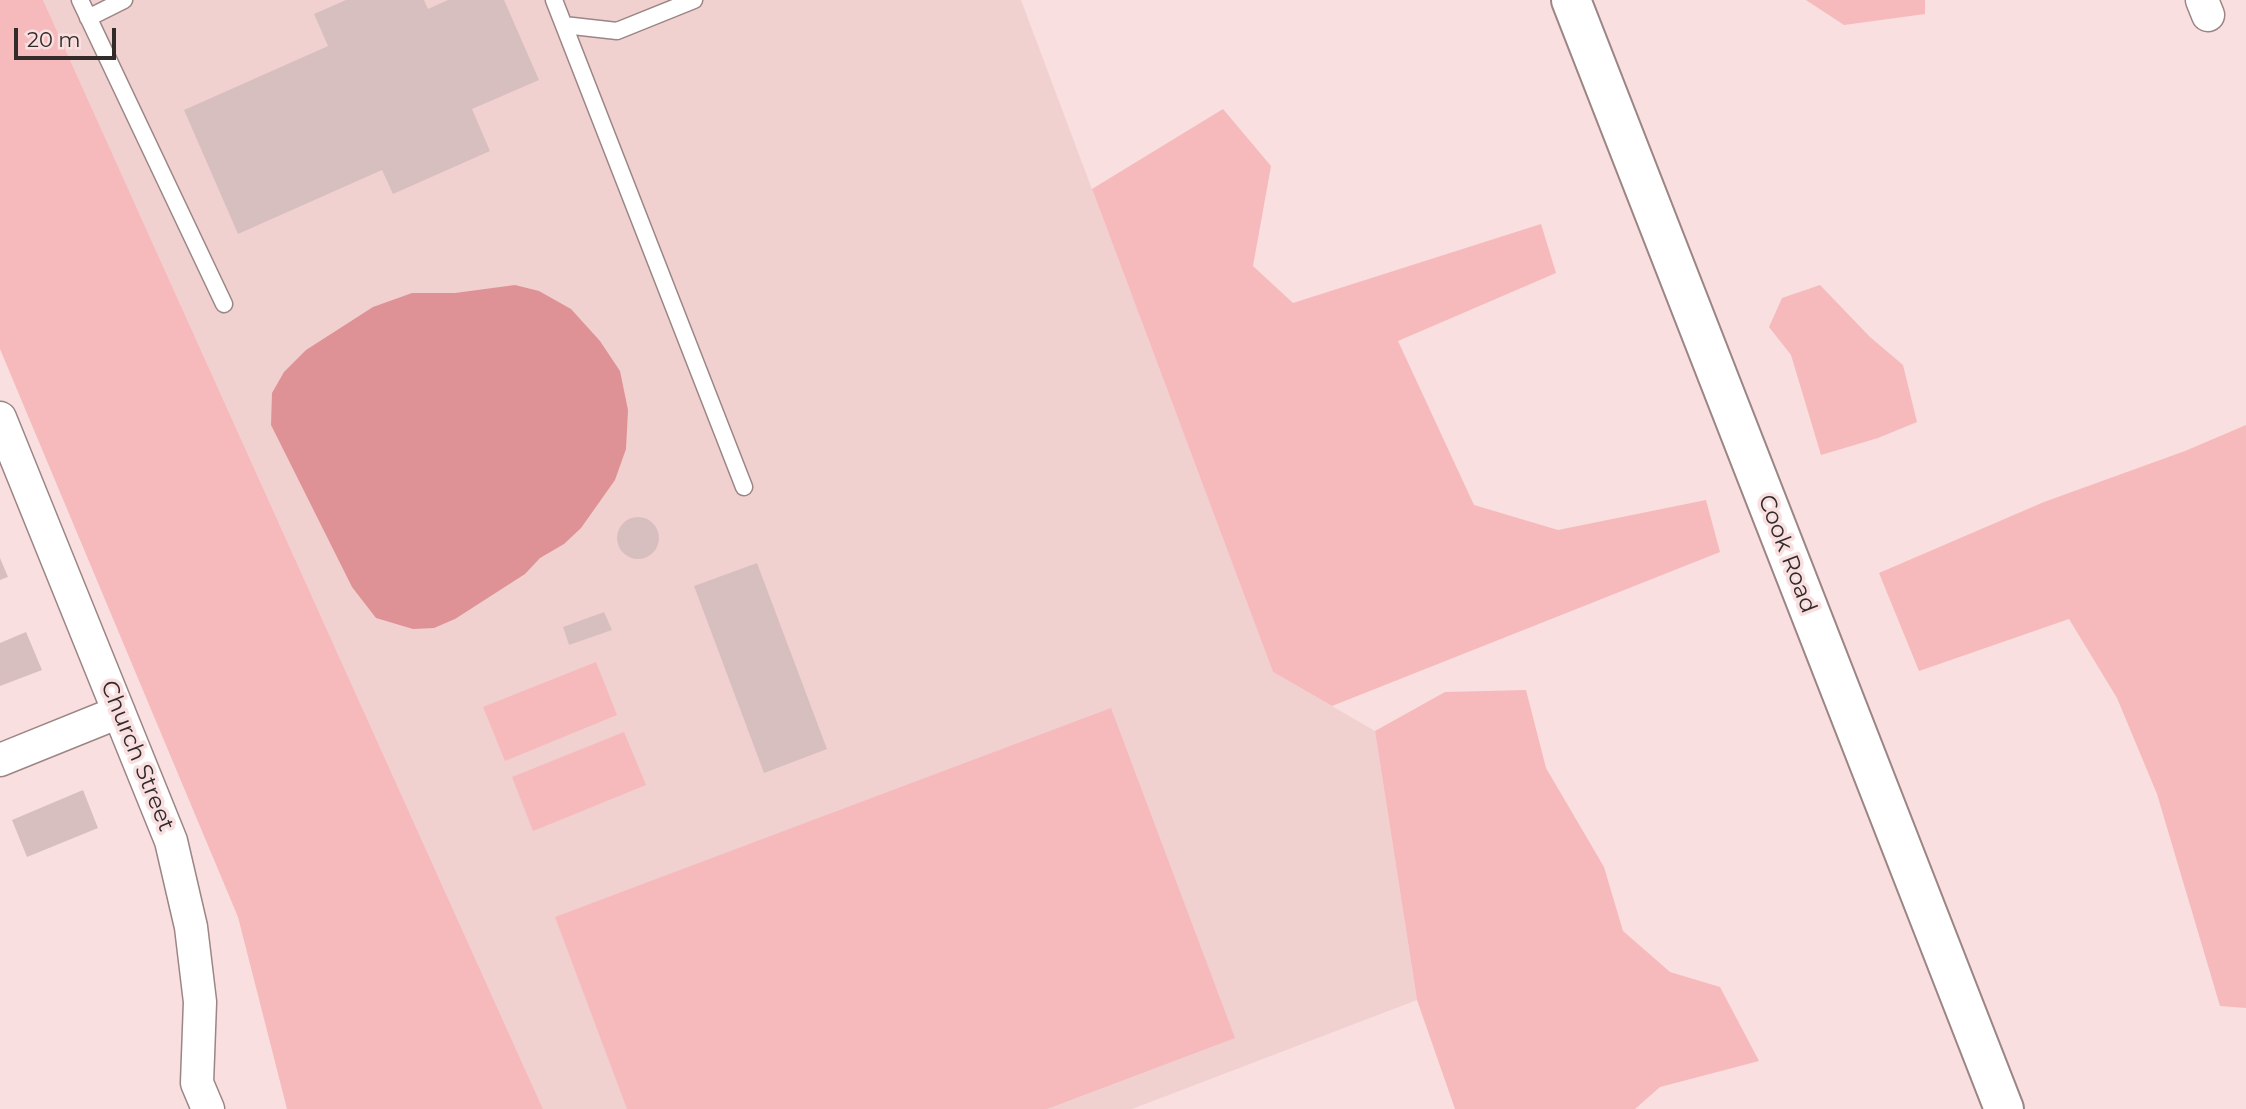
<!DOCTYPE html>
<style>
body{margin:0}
#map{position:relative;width:2246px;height:1109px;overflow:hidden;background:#f9dfdf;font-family:Montserrat,sans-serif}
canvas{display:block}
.scale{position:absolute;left:14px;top:28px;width:102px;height:32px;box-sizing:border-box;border:4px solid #332a2a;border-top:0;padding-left:9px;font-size:21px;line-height:24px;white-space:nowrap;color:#332a2a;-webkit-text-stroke:5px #f9dfdf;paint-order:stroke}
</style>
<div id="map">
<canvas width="2246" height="1109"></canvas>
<div class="scale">20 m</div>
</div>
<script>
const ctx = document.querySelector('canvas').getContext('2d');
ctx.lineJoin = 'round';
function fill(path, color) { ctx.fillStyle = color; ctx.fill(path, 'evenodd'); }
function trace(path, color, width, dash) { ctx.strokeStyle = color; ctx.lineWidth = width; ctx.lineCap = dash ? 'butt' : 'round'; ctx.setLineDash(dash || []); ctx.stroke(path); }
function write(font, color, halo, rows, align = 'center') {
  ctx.font = font + ' Montserrat,sans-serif'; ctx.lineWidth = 7; ctx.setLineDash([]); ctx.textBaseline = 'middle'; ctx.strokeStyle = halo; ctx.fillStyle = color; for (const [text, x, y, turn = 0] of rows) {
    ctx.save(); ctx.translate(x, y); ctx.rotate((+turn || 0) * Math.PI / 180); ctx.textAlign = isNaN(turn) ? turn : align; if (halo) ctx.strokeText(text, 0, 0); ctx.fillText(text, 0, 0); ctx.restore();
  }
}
fill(new Path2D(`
 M43 0H1021L1273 672 1375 731 1417 1000 1132 1109H543Z`), '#f1d0d0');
fill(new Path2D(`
 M0 0H43L543 1109H287L238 917 0 349Z
 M1806 0H1925V14L1844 25Z
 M1223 109 1271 166 1253 266 1293 303 1541 224 1556 273 1398 341 1474 505 1558 530 1706 500 1720 552 1332 706 1273 672 1092 189Z
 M1820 285 1870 337 1903 365 1917 422 1878 438 1821 455 1791 355 1769 327 1782 298Z
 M2246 425V1008L2220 1006 2157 794 2117 698 2069 619 1919 671 1879 573 2044 502 2185 451Z
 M596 662 617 715 505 761 483 707Z
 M1526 690 1546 768 1604 867 1623 931 1670 972 1720 987 1759 1061 1660 1087 1635 1109H1455L1417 1000 1375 731 1445 692Z
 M1111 708 1235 1038 1047 1109H627L555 917Z
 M624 732 646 785 533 831 512 777Z`), '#f6babc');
fill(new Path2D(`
 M515 285 539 291 571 309 600 341 620 371 628 410 626 449 615 480 581 528 564 544 540 558 525 574 455 619 434 628 413 629 376 618 352 587 271 425 272 393 284 372 306 350 373 307 412 293H455Z`), '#de9295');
fill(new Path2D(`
 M346 0H424L428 9 448 0H504L539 80 472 109 490 151 393 194 382 170 238 234 184 110 328 46 314 14Z
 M617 538a21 21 0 1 1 42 0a21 21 0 1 1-42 0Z
 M0 558 8 577 0 580Z
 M757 563 827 749 764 773 694 586Z
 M604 612 612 630 569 645 563 627Z
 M26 632 42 670 0 686V643Z
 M83 790 98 828 27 857 12 820Z`), '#d8bfbf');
const lane = new Path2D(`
 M80 0 224 304
 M554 0 744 487
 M88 18 124 0
 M564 25 617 31 694 0`);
const street = new Path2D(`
 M2202 0 2208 15
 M0 418 171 841 191 927 200 1002 197 1083 208 1109
 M0 760 119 712`);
const secondary = new Path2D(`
 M1571 0 2004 1109`);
trace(lane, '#9c8585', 19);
trace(street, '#9c8585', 35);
trace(secondary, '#9c8585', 42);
trace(lane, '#fff', 16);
trace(street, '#fff', 32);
trace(secondary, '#fff', 38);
write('23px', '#332a2a', '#f9dfdf', [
 ["Cook Road",1787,554,69],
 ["Church Street",137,756,68]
]);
</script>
